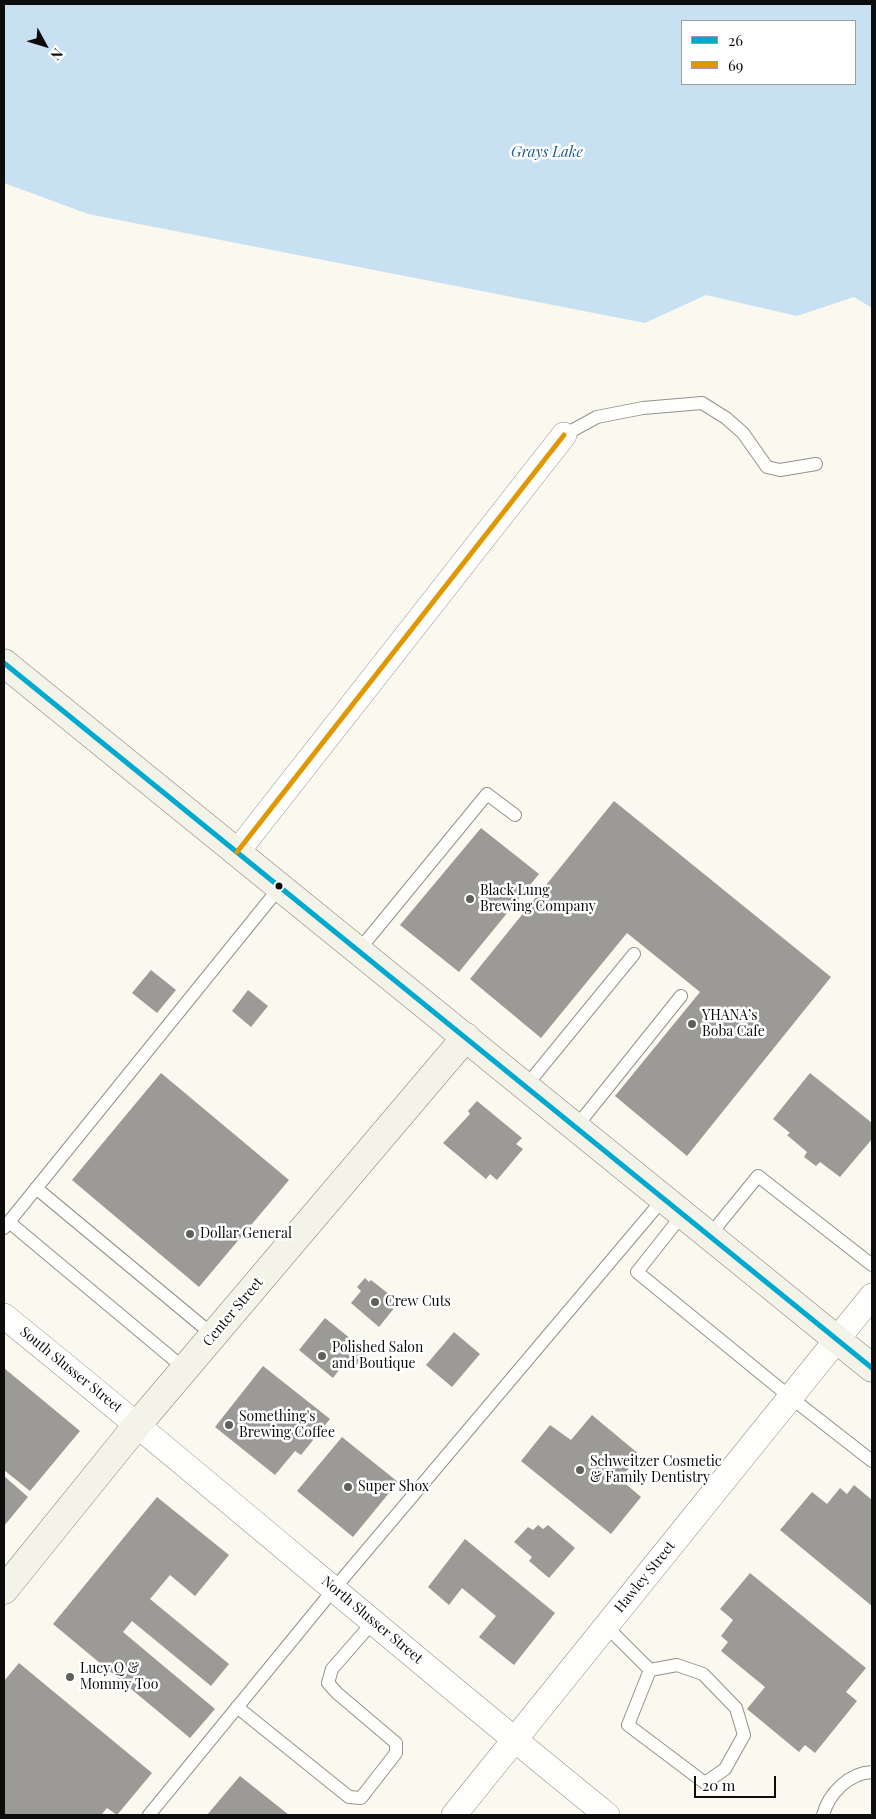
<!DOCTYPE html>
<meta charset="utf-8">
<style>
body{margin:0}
#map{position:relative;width:876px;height:1819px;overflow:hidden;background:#faf8ef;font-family:"Playfair Display",serif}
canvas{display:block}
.frame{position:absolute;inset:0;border:5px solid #0c0c0c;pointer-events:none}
.legend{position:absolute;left:681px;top:20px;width:175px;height:65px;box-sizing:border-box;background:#fff;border:1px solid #9e9e9e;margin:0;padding:6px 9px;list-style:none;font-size:15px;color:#0c0c0c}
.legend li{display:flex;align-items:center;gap:10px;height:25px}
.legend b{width:25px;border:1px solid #9e9e9e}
.north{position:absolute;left:20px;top:20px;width:50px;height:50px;-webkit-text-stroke:4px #fff;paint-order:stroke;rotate:129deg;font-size:14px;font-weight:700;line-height:20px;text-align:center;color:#0c0c0c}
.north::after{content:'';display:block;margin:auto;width:18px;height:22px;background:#0c0c0c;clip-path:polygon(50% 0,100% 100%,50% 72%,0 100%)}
.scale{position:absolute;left:694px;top:1776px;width:82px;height:22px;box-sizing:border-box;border:2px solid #0c0c0c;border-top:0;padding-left:6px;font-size:15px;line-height:18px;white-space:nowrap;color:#0c0c0c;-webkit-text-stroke:4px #fff;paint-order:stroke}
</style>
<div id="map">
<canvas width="876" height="1819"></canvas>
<div class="frame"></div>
<ul class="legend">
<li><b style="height:6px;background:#00a9ce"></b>26</li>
<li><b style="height:6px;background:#e09701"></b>69</li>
</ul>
<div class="north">N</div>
<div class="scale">20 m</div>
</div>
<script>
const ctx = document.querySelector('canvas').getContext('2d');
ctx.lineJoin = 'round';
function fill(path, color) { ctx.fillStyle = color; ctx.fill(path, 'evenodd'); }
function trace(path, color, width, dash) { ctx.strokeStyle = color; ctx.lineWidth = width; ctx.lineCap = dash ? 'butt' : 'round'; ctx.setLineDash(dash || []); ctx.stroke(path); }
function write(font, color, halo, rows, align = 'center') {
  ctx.font = font + ' "Playfair Display",serif'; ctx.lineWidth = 5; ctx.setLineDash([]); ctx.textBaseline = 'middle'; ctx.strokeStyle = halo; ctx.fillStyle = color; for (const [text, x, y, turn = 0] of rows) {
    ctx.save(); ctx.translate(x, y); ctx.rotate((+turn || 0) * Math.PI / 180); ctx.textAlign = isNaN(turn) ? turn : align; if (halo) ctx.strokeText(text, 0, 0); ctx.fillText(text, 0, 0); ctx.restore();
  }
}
fill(new Path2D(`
 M4 4H872V308L854 297 797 316 706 295 645 323 88 214 4 183ZM682 21H855V84H682Z`), '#c8e1f2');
fill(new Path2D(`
 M614 801 831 977 687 1156 615 1096 700 992 627 933 541 1038 470 979Z
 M481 828 539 874 459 972 400 925Z
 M151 970 176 990 157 1013 132 993Z
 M248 990 268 1006 251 1027 232 1011Z
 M161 1073 289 1180 199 1287 72 1180Z
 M810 1073 872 1123V1139L840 1177 820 1162 816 1166 804 1157 807 1152 787 1135 790 1133 773 1119Z
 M477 1101 522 1138 516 1144 523 1149 497 1180 490 1174 486 1179 443 1143 470 1114 468 1111Z
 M365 1278 369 1282 371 1280 399 1302 379 1327 351 1303 361 1291 357 1287Z
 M325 1318 367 1352 353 1369 345 1362 333 1378 299 1350Z
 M454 1332 480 1354 452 1387 426 1365Z
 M263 1366 330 1419 301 1455 295 1451 275 1475 215 1427Z
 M4 1368 80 1431 30 1491 4 1470Z
 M592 1415 640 1455 620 1479 641 1497 611 1534 521 1461 550 1425 571 1440Z
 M342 1437 398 1482 353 1537 297 1491Z
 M4 1476 28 1497 4 1526Z
 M854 1485 872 1500V1606L780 1530 812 1492 827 1504 840 1488 847 1494Z
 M157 1497 229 1555 195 1596 170 1575 150 1599 229 1664 211 1686 132 1621 123 1632 215 1709 190 1738 53 1624Z
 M538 1525 543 1529 548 1525 575 1548 549 1578 529 1561 532 1557 514 1542 528 1527 533 1530Z
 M465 1539 555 1613 514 1665 479 1637 496 1616 462 1588 449 1605 428 1587Z
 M750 1573 866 1668 846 1692 857 1701 815 1753 805 1745 799 1752 747 1709 765 1687 721 1651 728 1642 721 1636 733 1620 720 1609Z
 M19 1663 152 1773 117 1815 107 1808 102 1814 104 1815H4V1681Z
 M240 1776 289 1815H207Z`), '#9c9a96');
const lane = new Path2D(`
 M564 435 597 417 643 408 702 403 726 418 743 433 767 467 780 470 816 464
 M359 950 487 794 515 815
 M526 1086 634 954
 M576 1127 681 996
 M36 1188 213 1335
 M683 1214 637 1272 790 1397 872 1461
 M9 1222 185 1369
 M4 1228 280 887
 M709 1236 758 1176 872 1265
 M606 1626 650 1670
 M677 1665 703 1674 736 1708 744 1735 725 1769 705 1783 628 1725 650 1670Z
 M237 1707 349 1797 361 1798 396 1753V1743L337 1693 328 1683 332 1669 373 1622
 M149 1815 334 1589 664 1198
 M823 1815C829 1793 849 1773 872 1772`);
const street = new Path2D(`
 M237 852 564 435
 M4 1316C207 1480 404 1651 607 1815
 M454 1815 872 1296`);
const secondary = new Path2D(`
 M4 663 872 1368
 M4 1590 138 1424 466 1037`);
trace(lane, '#93928e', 14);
trace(street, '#93928e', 26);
trace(secondary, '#8a8985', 29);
trace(lane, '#fefefd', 12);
trace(street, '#fefefd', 25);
trace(secondary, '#f4f3e8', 28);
trace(new Path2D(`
 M4 663 872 1368`), '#00a9ce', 5);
trace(new Path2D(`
 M237 852 564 435`), '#e09701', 5);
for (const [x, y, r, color] of [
 [279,886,4.5,"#0c0c0c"],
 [470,899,5,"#5f5f5b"],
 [692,1024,5,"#5f5f5b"],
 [190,1234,5,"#5f5f5b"],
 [375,1302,5,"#5f5f5b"],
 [322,1356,5,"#5f5f5b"],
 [229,1425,5,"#5f5f5b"],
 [580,1470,5,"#5f5f5b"],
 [348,1487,5,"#5f5f5b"],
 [70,1677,5,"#5f5f5b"]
]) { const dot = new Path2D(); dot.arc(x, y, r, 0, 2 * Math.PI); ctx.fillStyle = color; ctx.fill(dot); trace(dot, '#fff', 2); }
write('14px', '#0c0c0c', '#fff', [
 ["Black Lung",480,891],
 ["Brewing Company",480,907],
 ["YHANA’s",702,1016],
 ["Boba Cafe",702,1032],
 ["Dollar General",200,1234],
 ["Crew Cuts",385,1302],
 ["Polished Salon",332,1348],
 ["and Boutique",332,1364],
 ["Something's",239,1417],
 ["Brewing Coffee",239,1433],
 ["Schweitzer Cosmetic",590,1462],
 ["& Family Dentistry",590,1478],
 ["Super Shox",358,1487],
 ["Lucy Q &",80,1669],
 ["Mommy Too",80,1685]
], 'left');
write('14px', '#0c0c0c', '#fff', [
 ["Center Street",233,1312,-50],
 ["South Slusser Street",71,1370,39],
 ["Hawley Street",645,1577,-51],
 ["North Slusser Street",372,1620,40]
]);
write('italic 15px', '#1c5a97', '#fff', [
 ["Grays Lake",547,152]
]);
</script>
